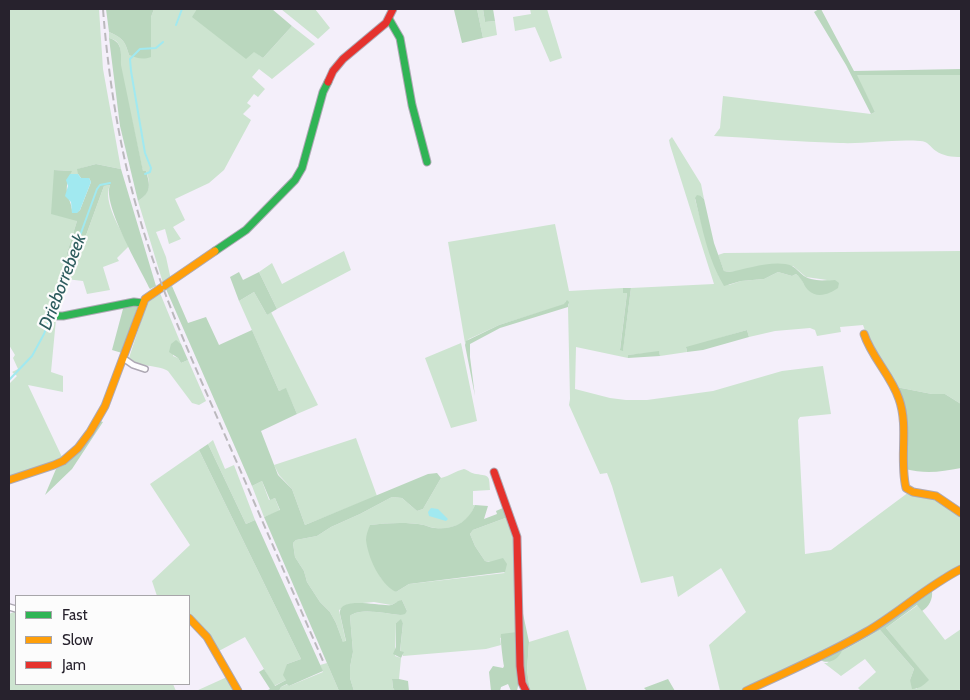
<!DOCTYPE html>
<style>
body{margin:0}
#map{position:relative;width:970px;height:700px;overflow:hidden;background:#f4effa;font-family:Cabin,sans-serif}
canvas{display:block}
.frame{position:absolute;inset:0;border:10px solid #27222d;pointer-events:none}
.legend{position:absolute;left:15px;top:595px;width:175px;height:90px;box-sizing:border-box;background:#fcfcfc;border:1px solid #a7a5a9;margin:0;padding:6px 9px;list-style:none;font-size:15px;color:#27222d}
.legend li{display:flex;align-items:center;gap:10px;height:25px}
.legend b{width:25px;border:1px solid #a7a5a9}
</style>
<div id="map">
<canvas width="970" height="700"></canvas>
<div class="frame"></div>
<ul class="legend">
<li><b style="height:6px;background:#30b455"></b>Fast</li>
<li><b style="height:6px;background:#ff9f0a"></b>Slow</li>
<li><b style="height:6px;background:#e5322d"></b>Jam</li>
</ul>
</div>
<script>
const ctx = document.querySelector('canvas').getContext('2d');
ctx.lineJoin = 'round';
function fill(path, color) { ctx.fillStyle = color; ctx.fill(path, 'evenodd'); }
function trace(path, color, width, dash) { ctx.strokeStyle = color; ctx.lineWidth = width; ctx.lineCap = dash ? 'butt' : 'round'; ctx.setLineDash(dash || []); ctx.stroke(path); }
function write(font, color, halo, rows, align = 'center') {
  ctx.font = font + ' Cabin,sans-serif'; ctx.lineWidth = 4.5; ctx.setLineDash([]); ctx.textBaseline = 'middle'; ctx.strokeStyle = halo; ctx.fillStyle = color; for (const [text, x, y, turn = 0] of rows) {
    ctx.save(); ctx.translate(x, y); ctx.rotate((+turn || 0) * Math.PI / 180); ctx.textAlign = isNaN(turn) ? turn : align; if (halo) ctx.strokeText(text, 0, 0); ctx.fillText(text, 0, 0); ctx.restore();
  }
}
fill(new Path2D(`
 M9 9H99L103 69 121 169 96 164 78 169V174H70L71 171 54 170 77 221 67 253 68 259 64 271 69 273 77 260 104 186 110 185C102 201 121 230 129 246L117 258 119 261 103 267 110 290 87 294 83 281 66 279 58 298 51 372 63 376V392L28 385 62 457 52 464 9 477V384L17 376 12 372 18 369 13 358 15 355 9 345Z
 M154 9H199H196L263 58 292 26 315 44 272 79 259 69 252 77 265 89 258 97 254 94 247 103 251 106 243 114 251 120 224 170 209 183 175 199 185 220 173 227 181 239 169 244 165 229 156 232 166 257 171 280 163 283 138 201C151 192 151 184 146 171L143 172 120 65C121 53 123 41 109 38V32C122 38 125 40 129 55L151 57V17Z
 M281 9H315L330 28 318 39Z
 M477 9H483L485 22 495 21 497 35 483 38Z
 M530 9H547L562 58 550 62 535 27 515 31 513 17 531 14Z
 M856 75H961V157C952 157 943 156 936 151 930 147 928 141 920 141 893 139 867 144 840 143 798 142 756 138 714 136L720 128 723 96 871 114 875 112Z
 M672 137 701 184 704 199 701 196 695 199 706 240 719 277 729 285 741 281 764 279 778 272 792 276 796 274 801 278 804 284 827 280 806 277 793 266 730 272 724 271 718 255 724 253 961 251V404L945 394H932L896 387 875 358 863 325 840 327 841 332 817 336 815 330 810 328 775 331 749 337 747 330 686 348 687 352 660 356 659 352 628 355V358L576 347 575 389 610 398 626 400H647L713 391 782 371 823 366 831 414 800 417 798 420 805 554 831 550 909 492C915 496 922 495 929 497 941 501 952 509 961 516V567L943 574 883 619 813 657 742 691H720L709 645 746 612 721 568 678 597 673 576 641 583 612 486 607 473 600 474 569 405 570 399 568 307 569 304 566 301 565 304 560 306 499 325 469 339 465 343 448 242 555 224 569 291 623 288V293H627L620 349 623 350 631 288 714 284 670 145 669 140Z
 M344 251 351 270 277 309 259 272 272 263 282 284Z
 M254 292 267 315 271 312 318 405 297 414 286 389 279 391 239 301Z
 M160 293 181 344 176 341 173 356 178 358 181 363 188 360 206 401 199 405 192 403 168 371C156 364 140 368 129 358L147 303 151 298Z
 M461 343 477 421 451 428 425 358Z
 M356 438 377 496 305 525 292 489 279 475 274 465Z
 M213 440 225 469 234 465 255 520 246 524 208 444Z
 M199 450 301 659 287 664 286 680 274 686 245 637 217 652 206 630 189 616V596H157L152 581 190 545 150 484Z
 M464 469C468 470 472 474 476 474 490 476 489 475 490 490L473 491V505H475C469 522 454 530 436 528 432 528 428 526 424 525 407 522 388 523 370 525L368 549 372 560 381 578 396 592 409 584 505 573 490 562 485 561 475 546 470 534 473 530 508 517 515 541 514 588 517 632 500 638 501 645 486 649 403 656V652H400L403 623 401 620 396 623 395 656 401 658 399 679 392 680 393 688 395 691H354L350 678V667L353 652 350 616C360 607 388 614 401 615L407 611 402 600 391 605 374 602 351 604 339 610 346 642H343L336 623 330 612 320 602 307 582 304 571 295 557 293 543 296 540 317 536 331 527 360 514 392 497 402 498 417 511 423 509 441 478C450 476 455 471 464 469Z
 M262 481 269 500 275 498 280 511 264 517 252 486Z
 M918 605 945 640 961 629V689L958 691H861L858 688 876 672 865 659 841 676 824 663H827L842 651 880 630 914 669 910 680 916 689 928 680 886 628Z
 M16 611V684H173L176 691H9V614Z
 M568 630 587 691H530L527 670 529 642Z
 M327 663 339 691H279L281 687 288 684 289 686 323 672 320 665Z
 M227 677 235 691H196Z`), '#cde4d0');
fill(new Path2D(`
 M106 9H154L151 17V57C142 60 137 58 129 55 125 40 122 38 109 32Z
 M197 9H272L292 26 263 58 254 52 246 59 192 17Z
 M463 9H477L483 38 462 43 454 10Z
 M483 9H493L495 21 485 22Z
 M819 9H821L854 71 961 69V75H857L875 112 871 114 846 65 814 12Z
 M109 38C123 42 121 53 121 65L143 171H146C150 185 152 192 138 201L120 126Z
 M96 164 121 169 156 286 150 289C140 268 102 204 110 185L104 186 77 260 69 273 64 272 68 259 67 253 77 221 51 214 54 170 72 171C69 177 66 185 67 192 68 200 72 202 72 213H76L80 210 91 182 89 178H81L78 174 77 169Z
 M697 195 701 196 704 199 714 243 724 271 730 272C746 269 776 259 792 266 796 268 800 273 804 276 812 281 825 281 835 280L839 283 838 288C830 294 817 299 808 290 803 285 803 279 796 274L792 276 778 272 764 279 741 281 724 286C708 260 702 227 695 198Z
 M239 272 243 280 259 272 277 309 267 315 254 292 239 301 230 277Z
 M172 286 188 323 206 317 219 345 252 330 279 391 286 388 297 414 261 431 278 475 292 489 305 525 428 474 437 473 441 478 423 509 417 511 402 498 392 497 360 514 331 527 317 536 296 540 293 543 295 557 304 571 307 582 320 602 330 612 336 623 343 642 346 641 340 614C338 595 382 607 391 605 395 604 398 600 402 600L407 611 405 614 401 615C388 614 360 607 350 616L353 652 350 667V678L354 691H339L264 517 280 510 275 498 270 500 262 481 252 486 166 289Z
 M623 288H631L623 351 620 350 627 293H623Z
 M567 300 569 302 568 307 500 328 470 344V357L475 396 465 345 466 341 499 325 564 304Z
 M124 305H138L122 353 112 350Z
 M747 330 749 337 703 350 687 352 686 347Z
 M176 340 181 344 188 360 181 363 178 358 169 352 171 344Z
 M659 351 660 356 628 358V355Z
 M896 387 932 394H945L961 404V468C941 472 925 474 905 469L903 402Z
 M100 421 103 422 72 469 45 495 56 469 67 463Z
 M208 444 246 524 255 520 323 671 289 686 287 684 281 687 279 691H266L270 689 259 672 264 669 275 686 286 680 283 675 287 664 301 659 199 450Z
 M475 505 488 506 484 519 497 514 496 511 505 507 508 517 473 530 470 534 475 546 485 561 489 562 503 558 507 564 505 572 409 584 396 592C380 584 368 558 366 540 366 535 368 530 370 525 387 523 407 522 424 525 428 526 432 528 435 528 454 530 468 522 475 505Z
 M929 589 932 591C933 599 929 607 922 611L917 605 886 628 929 680C924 685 919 689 912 689L910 680 914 669 880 630 842 651C837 661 827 665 819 659Z
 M521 604 529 642 527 670 530 691H522L524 682Z
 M401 619 403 623 400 651 404 652 401 658 393 654 396 647V623Z
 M517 632 519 681 517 691H511L508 684 501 687 500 691H491L489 672 493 666 503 668 504 666C503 661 500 638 501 634Z
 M399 679 408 681 409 691H395L393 688 392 679Z
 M668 679 675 691H647L644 688Z`), '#bad7be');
fill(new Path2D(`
 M70 174H78L81 178H89L91 182 80 210 77 213H72L71 202 65 196 68 186 66 180Z
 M431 508 438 509 448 519 446 521 429 516 428 512Z`), '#a1e9f0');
trace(new Path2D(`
 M176 25 182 9
 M145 174 150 172 151 168 145 153 131 71 130 59 140 49 156 48 163 42
 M9 380 32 356 44 334 97 189 100 185 110 183`), '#a1e9f0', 2);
const street = new Path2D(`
 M123 358 133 365 145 369
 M9 607 16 609`);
const fast = new Path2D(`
 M389 19 400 38 412 105 427 162
 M215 251 246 230 295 180 302 168 323 92 328 82
 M52 316H63L134 302 143 303`);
const slow = new Path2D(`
 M864 334C872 358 891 375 899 399 909 427 899 459 906 488L913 492 936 496 961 513
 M9 480 54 465 63 461 78 448 90 432 105 406 145 299 215 251
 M189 618 207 637 238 691
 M746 691C786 672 827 655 866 632 899 613 927 586 961 569`);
const jam = new Path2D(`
 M328 82 333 71 343 59 386 23 393 9
 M494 472 517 537 520 666 522 683 526 691`);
trace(street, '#aea9b4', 8);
trace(fast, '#aea9b4', 9);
trace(slow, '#aea9b4', 9);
trace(jam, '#aea9b4', 9);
trace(street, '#fdfdfe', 5);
trace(fast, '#30b455', 7);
trace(slow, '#ff9f0a', 7);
trace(jam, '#e5322d', 7);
trace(new Path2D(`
 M103 9C109 87 122 164 146 239 169 311 201 380 231 449 262 520 292 590 323 661`), '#bbb9bd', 2, [8, 4]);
write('italic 18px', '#2d5c5e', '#fcfcfc', [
 ["Drieborrebeek",63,282,-69]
]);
</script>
